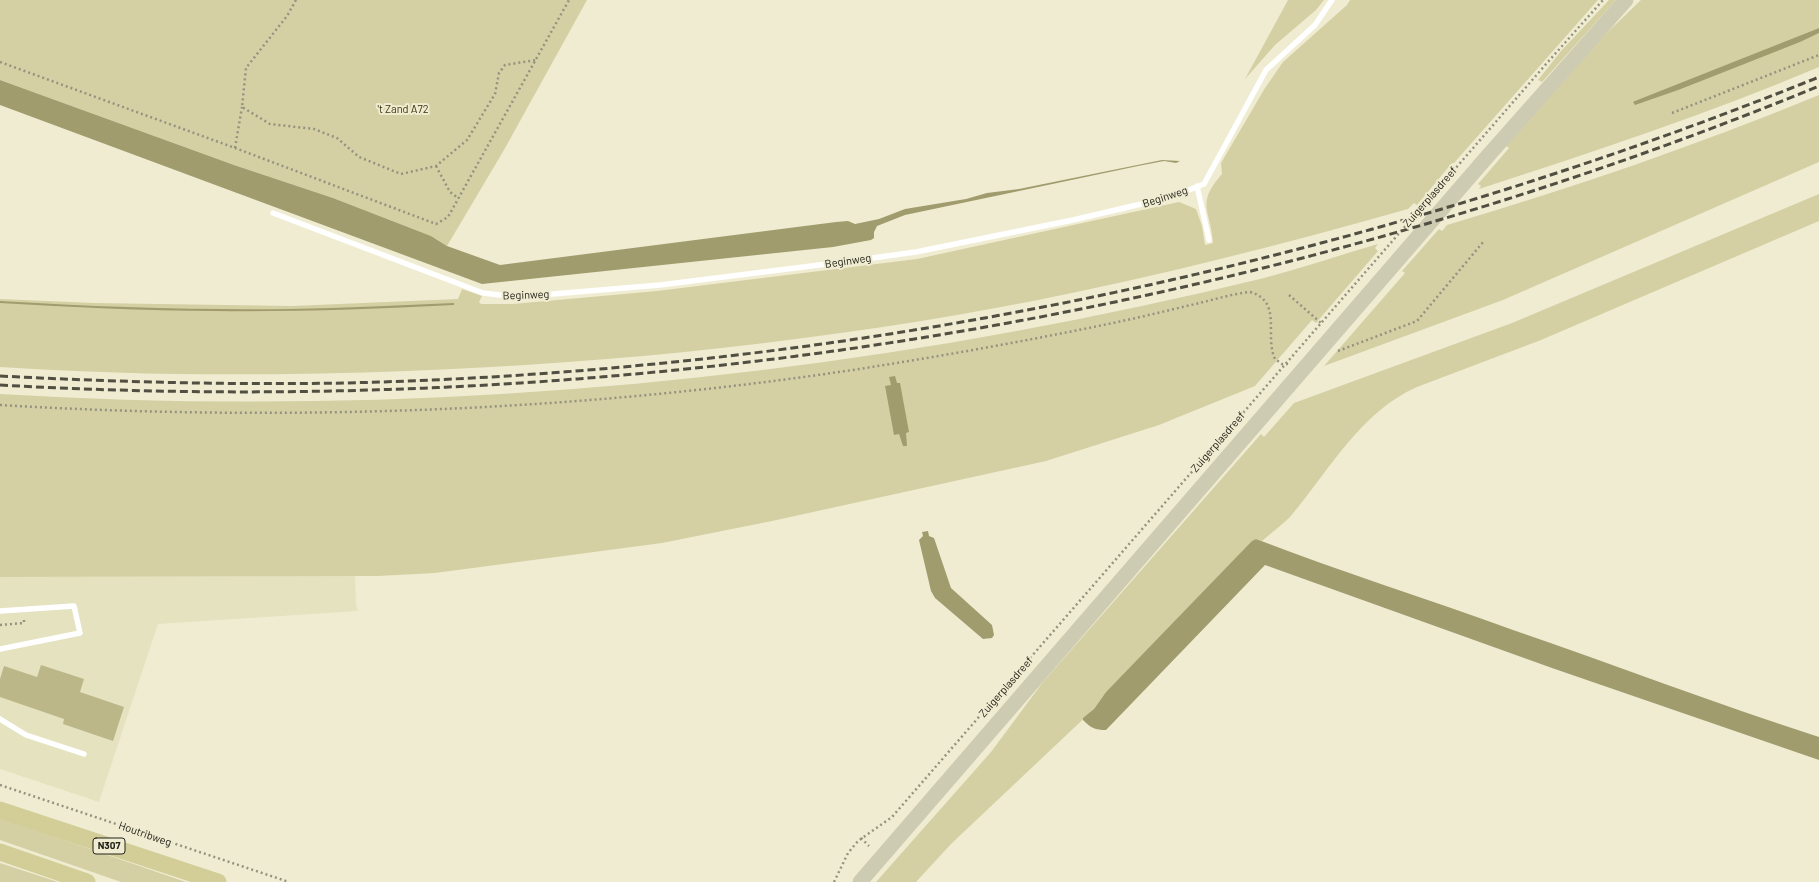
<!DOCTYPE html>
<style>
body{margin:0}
canvas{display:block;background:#efecd1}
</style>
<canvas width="1819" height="882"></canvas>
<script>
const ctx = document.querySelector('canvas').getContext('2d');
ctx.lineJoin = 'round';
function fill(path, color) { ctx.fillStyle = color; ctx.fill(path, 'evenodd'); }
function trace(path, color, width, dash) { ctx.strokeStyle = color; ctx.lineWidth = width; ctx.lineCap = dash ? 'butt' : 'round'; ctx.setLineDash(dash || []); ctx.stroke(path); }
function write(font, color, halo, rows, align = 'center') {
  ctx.font = font + ' Barlow,sans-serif'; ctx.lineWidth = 4; ctx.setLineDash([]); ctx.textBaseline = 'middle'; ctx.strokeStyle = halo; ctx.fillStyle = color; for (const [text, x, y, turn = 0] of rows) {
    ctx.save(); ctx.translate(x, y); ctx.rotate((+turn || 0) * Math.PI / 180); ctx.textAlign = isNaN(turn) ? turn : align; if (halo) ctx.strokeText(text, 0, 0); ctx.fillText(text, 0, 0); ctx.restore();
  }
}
fill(new Path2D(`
 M355 576 356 604 358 611 158 624 99 802 0 769V577Z`), '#e5e2c0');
fill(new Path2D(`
 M0 0H587L504 150 447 246 431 236 333 198 234 165 0 80Z
 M1288 0H1324L1316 10 1275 45 1245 79Z
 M1350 0H1598L1454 163H1452L1417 205 1414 203 1408 209C1284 244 1159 276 1033 301 827 341 617 363 408 371 272 376 136 376 0 367V299L94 303 292 306 458 299 462 289 482 296 479 302 481 304H513L657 291 917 259 1179 202 1196 209 1202 226 1205 245 1213 243C1211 209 1195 205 1222 174L1221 163 1265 88 1283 62 1347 5Z
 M1609 0H1616L1542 82 1538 80 1561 51Z
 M1641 0H1819V28L1679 84 1681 89 1819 33V67C1708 114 1593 152 1479 189L1481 186 1478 184 1509 148 1506 146 1590 49Z
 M1819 95V162L1503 300 1324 366 1405 273 1402 271 1439 229 1442 231 1447 225C1573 188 1697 145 1819 95Z
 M1819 194V221L1541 340 1417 387C1360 412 1329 471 1290 517 1282 525 1271 533 1262 541L1256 539 1106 692 1094 709 951 844 916 882H876L991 752 1043 682 1261 434 1264 437 1294 403 1512 323Z
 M1378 244 1375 248 1378 251 1316 323 1312 320 1255 386 1159 425 1046 461 772 521 662 543 435 573 378 576 0 577V394C424 420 852 379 1264 278 1302 268 1340 255 1378 244Z
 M0 818 186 882H121L0 840Z
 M0 863 58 882H0Z`), '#d5d0a4');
fill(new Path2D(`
 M1819 28V33L1800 42 1681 89 1635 105 1633 102 1635 101Z
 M0 80 234 165 333 198 431 236 447 246 500 265 836 222 848 221 855 224 879 219 905 209 966 199 987 193 1019 189 1162 160 1180 161 1176 163 1164 161 1138 166 905 215 877 226 874 232V238L871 240 833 247 482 284 0 105Z
 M0 301C97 307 194 310 291 309 345 308 400 305 454 303V305C374 309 295 312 215 311 143 311 72 307 0 303Z
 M895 376 897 383H900L909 432 906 433 907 446H903L899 434 894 435 885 386 891 385 889 377Z
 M928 531 929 536 934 538 951 588 992 625 994 635 992 638 983 639 935 598 931 591 919 540 923 536 922 532Z
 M1256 539C1341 572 1428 599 1513 630 1615 665 1716 704 1819 737V760L1552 668 1265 565 1106 730C1095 730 1091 728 1083 720V718L1094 709 1106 692 1252 541Z`), '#a19c6e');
fill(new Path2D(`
 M41 665 84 679 80 692 124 707 113 741 63 724 64 719 0 697V679L4 666 37 677Z`), '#bcb788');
trace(new Path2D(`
 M296 0 287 16 246 68 242 107 270 124 314 129 337 138 359 157 401 174 436 166 467 140 495 94 499 73 505 65 536 60
 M0 62 235 148 436 224 448 217 569 0
 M1672 113 1819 55
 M235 148 242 107
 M436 166 450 192 458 198
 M1289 295 1321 323
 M1338 351 1417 321 1484 241
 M0 405C286 422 576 412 859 369 942 356 1026 341 1108 324 1137 318 1166 311 1195 304 1213 300 1231 294 1250 292 1283 301 1264 336 1275 359L1282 364H1289
 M0 625 24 623V617
 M0 785 289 882
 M861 838 869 846
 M834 882 848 853 858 841 892 817 1547 63 1603 0`), '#95927f', 2.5, [2, 3]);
trace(new Path2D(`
 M1197 186 1209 240
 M273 213 483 293 517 297 660 285 843 262 916 252 1073 220 1171 197 1204 184 1266 70 1315 25 1332 0
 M0 611 74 606 80 633 0 649
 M0 719 26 735 84 754`), '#fff', 5.5);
trace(new Path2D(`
 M860 882 1486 158 1626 0`), '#cecbb3', 15);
trace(new Path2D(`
 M0 810 218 882
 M0 852 87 882`), '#d3cd97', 17);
trace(new Path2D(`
 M0 376C115 382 230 385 345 383 850 371 1351 266 1819 77
 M0 385C618 420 1245 322 1819 86`), '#504f41', 3, [8, 4]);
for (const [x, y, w] of [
 [109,846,32]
]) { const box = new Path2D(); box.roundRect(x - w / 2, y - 8, w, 16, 3); ctx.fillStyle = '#efecd1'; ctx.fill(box); trace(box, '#232218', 1); }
write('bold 10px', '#232218', null, [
 ["N307",109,846]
]);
write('11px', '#39350e', '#efecd1', [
 ["'t Zand A72",403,109]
]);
write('11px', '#232218', '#efecd1', [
 ["Beginweg",1165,197,-18],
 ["Zuigerplasdreef",1430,197,-49],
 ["Beginweg",848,261,-8],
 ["Beginweg",526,295,-2],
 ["Zuigerplasdreef",1218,442,-49],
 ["Zuigerplasdreef",1006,687,-49],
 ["Houtribweg",145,834,19]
]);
</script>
